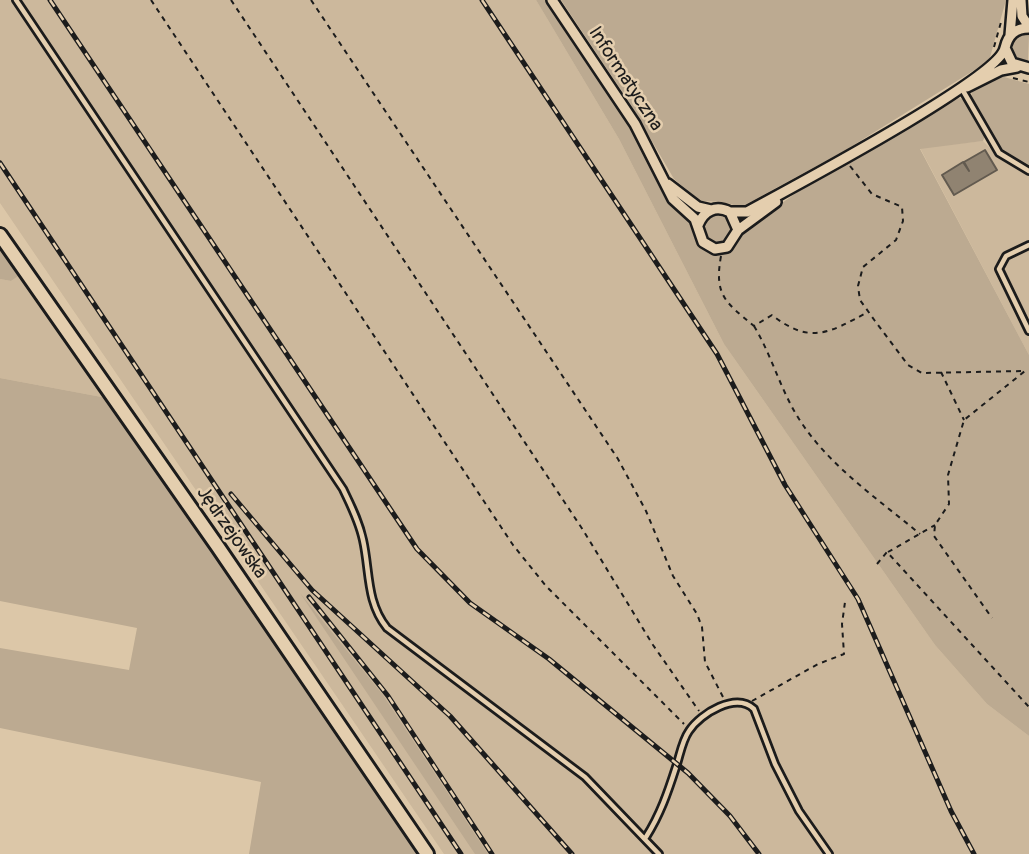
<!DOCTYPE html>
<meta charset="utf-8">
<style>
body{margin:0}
canvas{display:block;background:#dcc7a8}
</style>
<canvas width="1029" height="854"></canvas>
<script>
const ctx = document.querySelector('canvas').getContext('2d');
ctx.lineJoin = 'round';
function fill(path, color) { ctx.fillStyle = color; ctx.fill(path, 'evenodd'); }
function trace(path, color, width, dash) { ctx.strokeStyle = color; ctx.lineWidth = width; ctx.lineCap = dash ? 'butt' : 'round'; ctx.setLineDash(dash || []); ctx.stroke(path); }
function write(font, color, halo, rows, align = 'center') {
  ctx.font = font + ' Pangolin,sans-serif'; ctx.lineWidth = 5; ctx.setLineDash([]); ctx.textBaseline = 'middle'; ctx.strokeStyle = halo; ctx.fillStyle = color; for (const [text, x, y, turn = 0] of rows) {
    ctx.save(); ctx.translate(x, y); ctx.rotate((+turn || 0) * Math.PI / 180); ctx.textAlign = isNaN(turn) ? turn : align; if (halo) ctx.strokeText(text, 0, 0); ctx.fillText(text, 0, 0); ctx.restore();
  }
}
fill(new Path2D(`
 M0 0H536L619 139 724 344 935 645 987 704 1029 736V854H444L0 203Z
 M983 141 992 150 998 147 1029 165V355L920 148Z
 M20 275 107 398 0 378V279L11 281Z`), '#ccb89c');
fill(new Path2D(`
 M536 0H546L639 141 668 196 693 223 698 242 714 253 732 250 744 230 796 193 951 99 960 98 965 101 985 136 983 141 920 149 1029 355V736L987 704 935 645 724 344 619 139Z
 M561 0H1006L989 61 844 151 741 207 723 202 700 201 674 179 631 105Z
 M1021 35H1029L1028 61C1018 61 1012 55 1013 44Z
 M997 75 1029 84V165L998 147 971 99 972 90Z
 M705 229a14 14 0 1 1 28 0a14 14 0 1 1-28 0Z
 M0 245 20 275 11 281 0 279Z
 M0 378 107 398 421 854H249L261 782 0 728V648L129 670 137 628 0 601Z
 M300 593 383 695 488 854H475Z`), '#bcaa91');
const water = new Path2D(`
 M985 150 997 170 954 195 942 175 963 162 969 171 964 162Z`);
fill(water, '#908371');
trace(water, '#625a4f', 2);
const lane = new Path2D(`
 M16 0 343 489C351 506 359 521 363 540 370 571 366 602 387 628L585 777 659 854
 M962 89 999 153 1029 171
 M1029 245 1006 256 999 269 1029 331
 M646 837C660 815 668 792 676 767 680 755 682 741 689 731 701 713 736 692 754 709L775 764 799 811 829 854`);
const street = new Path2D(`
 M552 0 635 124 673 199 695 219 703 242 715 249 727 247 738 230 730 212C716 205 704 210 698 225
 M1021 0 1022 16 1029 27
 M1029 28C1015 28 1008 35 1005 48L1012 63 1029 68
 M1010 35 1013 0
 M967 87 1001 70 1017 67
 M668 184 698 207 711 210
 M730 212H747C785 191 998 79 1005 48
 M738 230 776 202`);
const secondary = new Path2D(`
 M0 235 218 547 427 854`);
trace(lane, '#1c1c1c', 10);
trace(street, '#1c1c1c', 14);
trace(secondary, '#1c1c1c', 18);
trace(new Path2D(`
 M151 0 513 545 546 586 684 724
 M231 0 583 530 653 645 699 711
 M311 0 618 459 646 511 673 576 697 614 702 627 705 662 724 699
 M994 47 1001 22
 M1013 78 1029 82
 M850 166 872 194 902 207 903 221 896 240 863 267 858 286 860 300 875 321 908 365 922 373 1025 371 964 420 948 475 949 504 935 525 934 536 992 618
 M721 256C714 295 725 302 754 326L772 315C810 345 829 333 868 312
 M754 326C772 356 780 389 799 419 829 466 878 499 920 534
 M941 372 964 420
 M888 552 935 525
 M877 564 887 552 1029 707
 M752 701 818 664 844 654 842 624 845 602`), '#1c1c1c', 2, [5, 5]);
trace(lane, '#e4ceae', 4.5);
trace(street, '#e4ceae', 9);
trace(secondary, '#e4ceae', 12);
const rail = new Path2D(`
 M50 0 417 549 470 603 549 659 688 773 730 816 759 854
 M482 0 717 354 785 485 858 599 951 811 974 854
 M0 163 461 854
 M231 494 312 590 450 716 572 854
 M309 597 388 696 492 854`);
trace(rail, '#1c1c1c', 5);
trace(rail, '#e4ceae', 2.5, [8]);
write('19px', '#1c1c1c', '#e4ceae', [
 ["Informatyczna",625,79,57],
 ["Jędrzejowska",231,533,55]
]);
</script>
